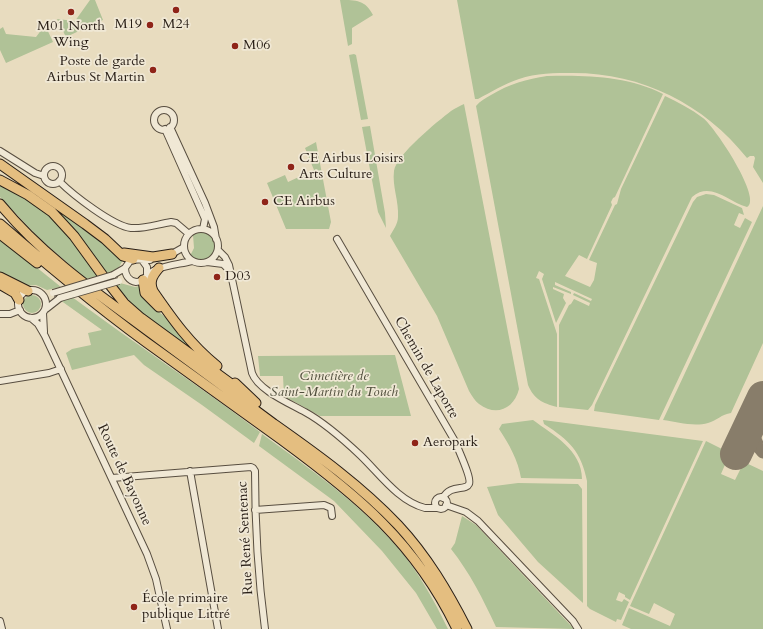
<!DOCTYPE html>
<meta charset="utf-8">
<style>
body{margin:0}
canvas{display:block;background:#e8dcbf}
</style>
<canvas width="763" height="629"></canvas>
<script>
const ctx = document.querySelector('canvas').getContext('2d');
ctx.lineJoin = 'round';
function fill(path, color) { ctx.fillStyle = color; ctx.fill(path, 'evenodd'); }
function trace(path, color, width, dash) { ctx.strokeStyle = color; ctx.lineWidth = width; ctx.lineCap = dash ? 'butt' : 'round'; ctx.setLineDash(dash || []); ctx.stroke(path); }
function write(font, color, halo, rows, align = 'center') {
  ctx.font = font + ' Cardo,serif'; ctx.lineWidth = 3.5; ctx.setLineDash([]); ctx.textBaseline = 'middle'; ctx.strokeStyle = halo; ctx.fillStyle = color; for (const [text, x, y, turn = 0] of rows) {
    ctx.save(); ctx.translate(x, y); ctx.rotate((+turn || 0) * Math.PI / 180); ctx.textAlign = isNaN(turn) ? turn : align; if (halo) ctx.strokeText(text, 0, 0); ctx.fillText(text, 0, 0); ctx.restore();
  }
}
fill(new Path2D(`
 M90 0H95L103 20 66 37 57 19 75 21Z
 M340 0C357 0 365 0 373 15L352 28V44L348 46Z
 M457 0H763V183L753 167 755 158 754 156H750L747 158C704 104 642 73 573 73 555 73 536 73 519 79 504 84 491 92 478 99H475Z
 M45 25 53 42 6 63 0 50V29L3 27 6 34 36 37Z
 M354 54 356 55 368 119 361 120 349 55Z
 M547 76C586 75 628 76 663 94L615 197 613 198 611 202 612 205 587 259 579 255 565 276 590 287 594 280 597 263 589 260 615 205 617 204 621 189 665 96C678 102 691 109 703 118 716 128 763 200 747 207 728 202 711 181 692 197L592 405 588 410 559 407V325L569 305 571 304 574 299 589 306 590 303 573 295 574 293 591 301 592 299 555 282V285L571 292V294L553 287V289L564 294 563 298 566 303 556 323 542 279 544 274 539 271 536 278 539 279 557 334V407C542 403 534 399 528 385L476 106C480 101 486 98 491 95 509 84 527 79 547 76Z
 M464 104 519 389C514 409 496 417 479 404 475 401 472 396 469 391L437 316 390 236C393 230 398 224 398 217 399 201 392 186 394 171 396 155 438 121 451 111 455 108 460 106 464 104Z
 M370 126 385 213 386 228 378 212 362 127Z
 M316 142 331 222 329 229H286L267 183 285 175 288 182 314 170 305 148Z
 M0 183 17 191 61 223 99 276 86 279 40 239 0 197Z
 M706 194 714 195 742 208 744 215 739 213 734 225 740 228 745 218 752 222 659 420 594 411 595 405 693 202 697 197Z
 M52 206 99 240 123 260 118 269 105 274Z
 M763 206V343L731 413C722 414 716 421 708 423 694 427 677 422 663 420Z
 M202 232C226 238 214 270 190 256L194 248 193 235 198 233Z
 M0 238 61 287 47 290 36 285 25 286 0 273Z
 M120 283 135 287 139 286C141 301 162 313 172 323 181 332 191 343 197 354L139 312 127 302 129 300 113 285Z
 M23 304a9 9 0 1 1 18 0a9 9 0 1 1-18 0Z
 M72 297C134 343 198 385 260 432L254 443 202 405 144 365 134 355 72 370 66 353 72 349 91 345 88 333 102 330 60 300Z
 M395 355 411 416H320L284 396 283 376H260L258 356Z
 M533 420C553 435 582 450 582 479L521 478C518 460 509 444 499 429L502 424Z
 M543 420 703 441 630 600 625 597V595L619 592 616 600 622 602 624 599 629 602 621 620 617 619 616 622 590 609 587 606V481C581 451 569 440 544 424Z
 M262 434C310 469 358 502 397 547 418 571 434 600 448 629H437L416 593 382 551 334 501 259 446Z
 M706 441 730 453 721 474 735 480 744 462 763 471V629H631L622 625 629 608 670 626 675 614 654 603 649 614 630 606Z
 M518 483 578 484 582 489 583 603 538 562 498 515 487 487Z
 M462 516 476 525 574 629 496 627C483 599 470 573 451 549L455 543Z`), '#b0c297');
trace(new Path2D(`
 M749 426 758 446 763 452`), '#887d6a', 13);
trace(new Path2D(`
 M736 454 763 397`), '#887d6a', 32);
const minor = new Path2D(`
 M154 120a10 10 0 1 1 20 0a10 10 0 1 1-20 0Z
 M170 127 205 203 214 227 216 239
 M165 129 205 219 203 229
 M0 151 35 173 44 176
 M44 175a9 9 0 1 1 18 0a9 9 0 1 1-18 0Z
 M59 181C73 195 113 226 131 228 145 229 158 224 171 222L176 223 189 234
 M184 246a17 17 0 1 1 34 0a17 17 0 1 1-34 0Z
 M337 239 456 443C458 450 472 478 469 484 466 491 450 484 443 498
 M218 250 225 257 229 265 252 373C258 390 289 403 305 412 325 423 343 439 360 455 379 473 398 501 425 508 429 508 433 508 437 508
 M170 255 184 247
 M142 260 147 267V274
 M150 260C143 260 136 258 130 261L125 268C125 275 129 281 136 282 144 282 148 273 155 270 167 265 180 264 192 261
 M207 262 223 264 230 271
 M113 275 125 268
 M18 304a14 14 0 1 1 28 0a14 14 0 1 1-28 0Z
 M46 309 60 298
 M43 313 44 332
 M0 314H10L20 310
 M31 318 38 324 45 336 147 554 156 579 167 629
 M0 381 49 373 61 369
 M190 471 218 629
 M112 478 251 467 253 468 255 471C255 524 258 577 265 629
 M435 503a6 6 0 1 1 12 0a6 6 0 1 1-12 0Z
 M446 505 466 512 478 521 573 621 578 629
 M255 510 324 505 331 508 332 516
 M0 621 2 629`);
const highway = new Path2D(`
 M0 164 85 224 105 239 123 256 133 259
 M0 180 28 195 52 212 74 236 106 280 124 303 141 318 238 389
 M0 204C38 250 85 285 132 319 180 354 227 389 274 424 318 455 361 486 398 525 427 556 448 592 467 629
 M0 224C53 270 107 315 164 355 204 384 243 412 282 440 357 495 416 543 457 629
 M0 234 37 263
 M124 253 153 257 172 254
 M159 268C152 276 149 282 153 291 173 320 190 344 217 366
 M0 277 28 291
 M143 280 145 293 159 307
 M1 285 15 293 19 300
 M235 383 256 403`);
trace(minor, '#584e40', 8);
trace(highway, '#281e16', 11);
trace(minor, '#f0e8d5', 6);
trace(highway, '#e4be80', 9);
const minorBridge = new Path2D(`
 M53 293 113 275
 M60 298 119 281`);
trace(minorBridge, '#584e40', 8, []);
trace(minorBridge, '#f0e8d5', 6);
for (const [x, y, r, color] of [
 [176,10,4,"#8f2418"],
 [71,12,4,"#8f2418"],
 [150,25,4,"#8f2418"],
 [235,46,4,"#8f2418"],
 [153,70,4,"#8f2418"],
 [291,167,4,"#8f2418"],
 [265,202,4,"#8f2418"],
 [217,277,4,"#8f2418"],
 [415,443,4,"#8f2418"],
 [134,607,4,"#8f2418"]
]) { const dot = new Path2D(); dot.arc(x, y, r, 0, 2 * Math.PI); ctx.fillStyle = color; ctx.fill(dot); trace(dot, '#f0e8d5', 1.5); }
write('14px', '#281e16', '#f0e8d5', [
 ["M19",142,25,"right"],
 ["M24",176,25,"center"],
 ["M01 North",71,27,"center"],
 ["Wing",71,43,"center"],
 ["M06",243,46],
 ["Poste de garde",145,62,"right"],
 ["Airbus St Martin",145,78,"right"],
 ["CE Airbus Loisirs",299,159],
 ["Arts Culture",299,175],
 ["CE Airbus",273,202],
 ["D03",225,277],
 ["Aeropark",423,443],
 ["École primaire",142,599],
 ["publique Littré",142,615]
], 'left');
write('14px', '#281e16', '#f0e8d5', [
 ["Chemin de Laporte",426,368,60],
 ["Route de Bayonne",124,475,65],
 ["Rue René Sentenac",246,538,-93]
]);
write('italic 14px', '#514f3d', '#f0e8d5', [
 ["Cimetière de",334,377],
 ["Saint-Martin du Touch",334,393]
]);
</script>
